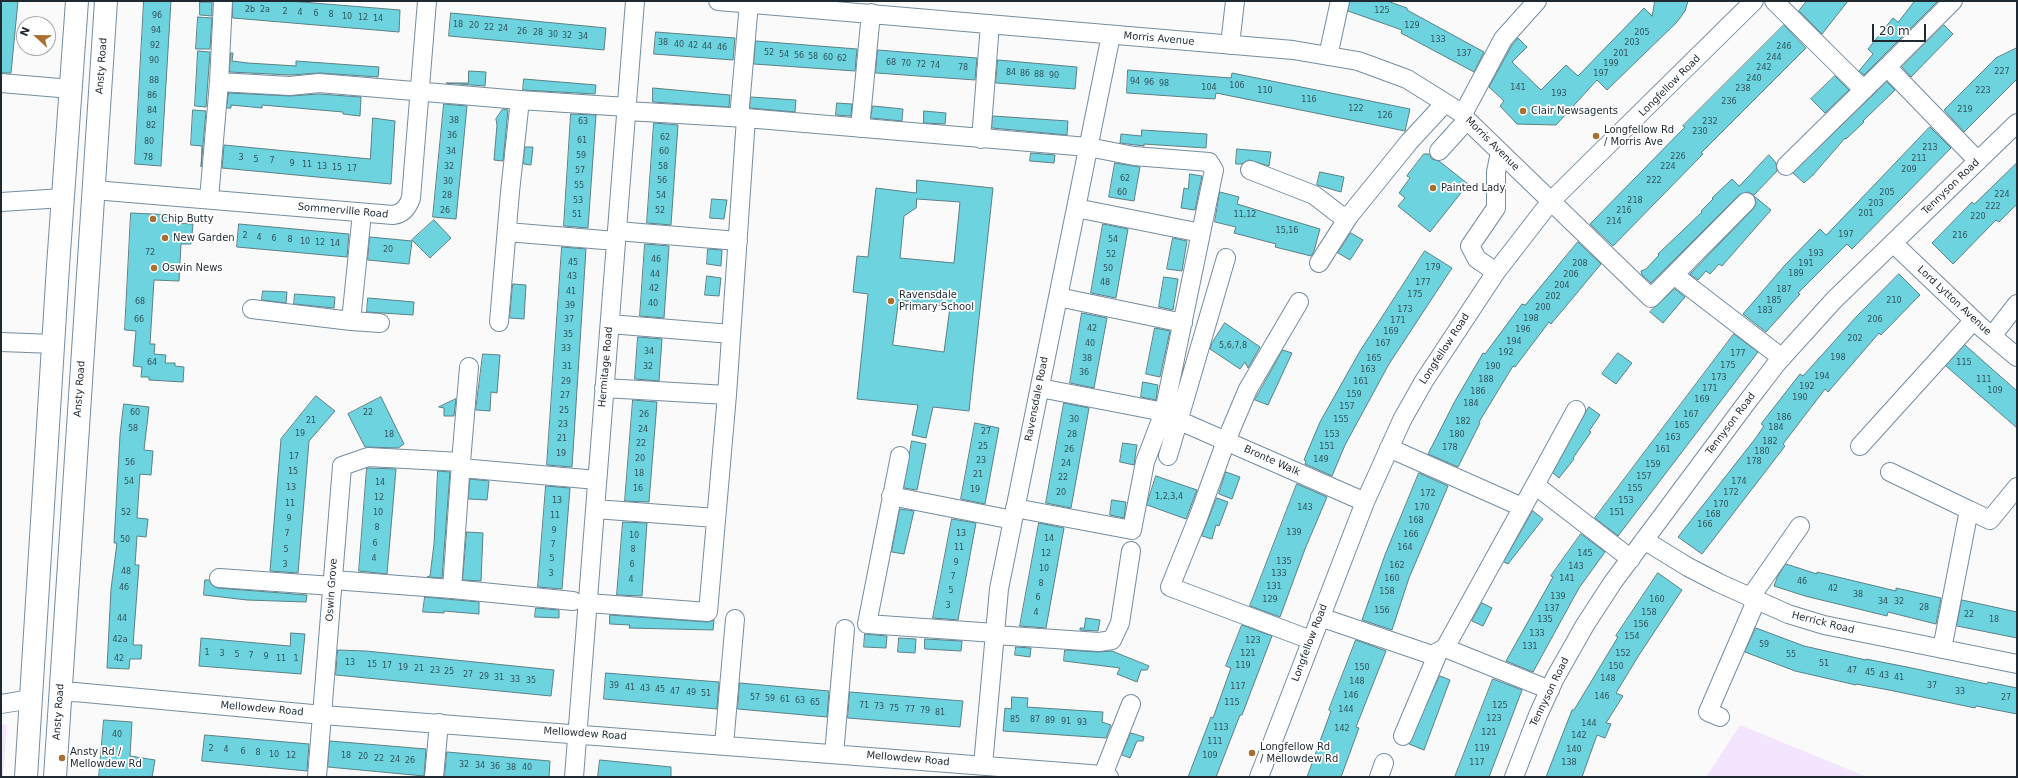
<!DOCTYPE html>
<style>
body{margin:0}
#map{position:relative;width:2018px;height:778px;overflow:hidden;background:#fafafa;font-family:"DejaVu Sans",sans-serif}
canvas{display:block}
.frame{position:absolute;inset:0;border:2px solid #1e2931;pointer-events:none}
.north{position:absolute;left:16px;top:16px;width:40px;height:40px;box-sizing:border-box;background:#fff;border:1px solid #a5a9ad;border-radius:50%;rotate:292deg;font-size:11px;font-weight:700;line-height:16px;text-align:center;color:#1e2931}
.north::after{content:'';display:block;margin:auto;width:14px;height:18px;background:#a96f2f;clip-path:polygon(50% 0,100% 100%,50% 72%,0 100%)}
.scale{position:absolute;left:1872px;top:24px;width:54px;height:18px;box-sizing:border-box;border:2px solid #1e2931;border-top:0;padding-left:5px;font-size:12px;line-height:14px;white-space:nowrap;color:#1e2931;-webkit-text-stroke:3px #fff;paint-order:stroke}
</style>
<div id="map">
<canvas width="2018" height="778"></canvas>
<div class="frame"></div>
<div class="north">N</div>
<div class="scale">20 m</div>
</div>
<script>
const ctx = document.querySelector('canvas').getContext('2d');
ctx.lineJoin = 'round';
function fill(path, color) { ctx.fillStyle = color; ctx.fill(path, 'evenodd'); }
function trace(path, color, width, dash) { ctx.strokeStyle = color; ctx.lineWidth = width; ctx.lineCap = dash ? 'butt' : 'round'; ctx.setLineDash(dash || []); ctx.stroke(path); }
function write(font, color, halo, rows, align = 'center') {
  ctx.font = font + ' "DejaVu Sans",sans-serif'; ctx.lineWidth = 3.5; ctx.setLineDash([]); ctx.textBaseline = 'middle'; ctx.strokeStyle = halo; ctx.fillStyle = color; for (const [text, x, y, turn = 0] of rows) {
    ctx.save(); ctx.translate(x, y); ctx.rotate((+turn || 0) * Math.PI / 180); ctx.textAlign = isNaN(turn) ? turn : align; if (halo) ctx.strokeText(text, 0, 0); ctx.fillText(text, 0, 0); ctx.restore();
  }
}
fill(new Path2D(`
 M1 724 7 725 3 777H1Z
 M1740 725 1867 777H1706Z`), '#f2e5fd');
const building = new Path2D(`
 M1 1H18L11 73H1Z
 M144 1H171L161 166 135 164Z
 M233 1H289L400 10 399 32 233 18Z
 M1350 1H1387L1407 8V10L1484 52 1474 72 1401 33 1402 30 1348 11Z
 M1655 1H1688L1685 11 1677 22 1607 90 1597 80 1556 125 1517 124 1500 106 1504 101 1489 87 1512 45 1518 38 1527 47 1512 62 1541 90 1566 65 1578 76 1644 8 1652 16Z
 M1807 1H1848L1822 34 1799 11Z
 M1915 1H1938L1864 75 1859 71 1873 54 1868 49 1893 18 1898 22Z
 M200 2H212V16L200 15Z
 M451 13 606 28 604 50 449 36Z
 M198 17 212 18 210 49H196Z
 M1784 25 1806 48 1701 153 1703 154 1613 246 1590 224 1685 127 1683 126Z
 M1944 25 1953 34 1911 77 1902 67Z
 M656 32 735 38 733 60 654 54Z
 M756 41 857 49 855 71 754 64Z
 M2017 48V79L1964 132 1944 110 1996 58Z
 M878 50 977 58 975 80 876 73Z
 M198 51 210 52 206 107 195 106Z
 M231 53H233L232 61 248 63 296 66V61L379 67 378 77 320 73 290 75 230 72Z
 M998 60 1077 67 1075 89 996 83Z
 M1128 70 1231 78 1232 73 1410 109 1405 131 1216 93 1215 99 1127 93Z
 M469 71 486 72 485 86 446 83H468Z
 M1835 76 1849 90 1825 113 1811 99Z
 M524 79 596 85 595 94 523 90Z
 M1887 82 1895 90 1863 121 1864 122 1846 139 1845 138 1813 175 1804 183 1793 173Z
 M653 88 730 95 729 107 653 102Z
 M229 93 290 96 319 94 361 97 360 116 343 114V112L262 105V108L231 105V108H227Z
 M751 97 796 100 795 112 750 108Z
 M837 103 852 104 851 116 836 115Z
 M444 104 467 106 456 219 433 217Z
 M873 106 903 109 902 121 871 118Z
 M503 109 508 110 503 161 494 160 497 125 496 119Z
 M193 110 206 111 201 167 202 146 191 145Z
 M924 111 946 113 945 124 924 123Z
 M571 114 596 115 588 228 564 226Z
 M993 116 1068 121 1067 135 992 128Z
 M373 118 395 121 391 184 222 168 224 145 370 159Z
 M654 123 678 125 671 225 647 223Z
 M1930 127 1951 148 1852 249 1847 244 1798 293 1800 294 1766 332 1743 314 1785 265 1820 229 1826 235Z
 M1142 130 1207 134 1206 148 1144 144V146L1120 143 1121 134 1141 136Z
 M525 147H533L531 165 524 164Z
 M1237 149 1271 152 1269 166 1249 160 1242 164H1236Z
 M1031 153 1055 155 1054 163 1030 161Z
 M1424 154H1429L1432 159 1439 161 1468 184 1430 232 1398 206 1405 198 1399 193 1410 178 1407 176Z
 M1769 155 1776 163 1777 171 1754 195 1748 192 1739 195 1651 283 1642 275 1641 271 1646 269 1659 255 1658 254 1702 212 1701 211 1713 199 1712 198 1732 179 1739 186Z
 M1115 163 1140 167 1134 201 1109 197Z
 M2017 163V204L1999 222 1996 220 1953 264 1932 243 1972 202 1974 204Z
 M1320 172 1344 177 1341 192 1317 185Z
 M1190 174 1202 176 1195 210 1181 208 1184 188 1188 189Z
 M917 180 993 188 969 411 933 407 926 438 912 435 918 405 857 399 868 294 853 292 857 256 868 257 876 188 916 193ZM917 199 960 202 954 263 900 258 904 216 916 208ZM899 300 950 307 944 352 893 345Z
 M1220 192 1239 197 1237 204 1320 229 1314 251 1311 256 1275 247 1276 244 1234 233 1236 227 1215 222Z
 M1754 196 1771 210 1722 266 1719 264 1710 274 1706 271 1698 280 1690 274 1753 209 1756 204Z
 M712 199 727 200 724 219 710 218Z
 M131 213 174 215V223L193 224 191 244H181L179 281 154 280 150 344H155L154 354 166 355 165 363H175V366L184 367 183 382 149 380V377H141L142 367 133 366 136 331 125 330Z
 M434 220 451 238 430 258 412 240Z
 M239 224 349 234 347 257 237 247Z
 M1103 224 1128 229 1116 298 1091 293Z
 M1351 233 1363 240 1350 260 1338 253Z
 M370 237 412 241 409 264 368 260Z
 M1173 238 1187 241 1182 271 1167 269Z
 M1578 242 1601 264 1551 324 1549 322 1515 367 1513 366 1479 422 1480 423 1458 467 1428 454 1455 401 1483 353 1485 354 1522 304 1525 305Z
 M645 244 669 246 664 318 640 316Z
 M562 247 586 249 572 467 547 465Z
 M708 249 722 250 721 266 707 264Z
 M1425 251 1452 268 1389 364 1345 445 1332 476 1305 464 1306 461 1304 460 1320 422 1360 351Z
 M1899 274 1920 295 1881 335 1879 333 1828 392 1825 389 1783 444 1785 446 1702 554 1678 537 1755 439 1764 426 1761 424 1800 374 1803 376 1857 316Z
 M707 276 721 278 719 296 705 295Z
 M1164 277 1178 279 1173 310 1159 307Z
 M513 284 526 285 524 319 510 318Z
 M1675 289 1685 297 1663 323 1650 312Z
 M263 291 287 292 286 303 262 300Z
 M295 294 335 297 334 308 294 304Z
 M368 298 414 302 413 315 367 312Z
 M1082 313 1107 318 1094 388 1070 383Z
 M1225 323 1260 347 1248 368 1245 362 1240 369 1210 349 1212 343Z
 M1155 328 1170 331 1160 377 1146 374Z
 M1734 334 1758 352 1618 536 1595 518Z
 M638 337 662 339 659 381 635 379Z
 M1965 345 2017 391V428L1946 366Z
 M1283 350 1292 353 1268 405 1255 400Z
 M1618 353 1632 363 1616 384 1602 374Z
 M483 354 500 355 497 393 491 392 490 411 476 410Z
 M1143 382 1158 385 1156 400 1141 397Z
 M316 396 335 411 309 441 298 573 270 571 281 439Z
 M381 397 404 444 398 448 365 447 348 414Z
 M456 399 454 416H444V408L439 407Z
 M633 400 657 402 649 502 625 501Z
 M1064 403 1089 408 1071 508 1046 503Z
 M124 404 149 407 144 450 153 451 151 475 140 474 137 518 148 519 146 537 137 536 135 565H139L133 645H142L141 659H130L129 669 107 668 111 589 117 543H114L120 435Z
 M1589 407 1600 415 1589 431 1591 432 1573 458 1574 459 1559 478 1553 473Z
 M975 423 999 428 985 504 961 499Z
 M912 441 926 444 917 490 904 488Z
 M1123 443 1137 445 1134 465 1120 462Z
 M367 468 396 469 387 574 359 571Z
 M438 471 450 472 442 578 427 577 430 576 434 544Z
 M1226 472 1240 477 1232 499 1219 494Z
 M1419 473 1448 486 1409 578 1392 630 1362 620 1385 555Z
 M1156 476 1197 490 1186 519 1147 505Z
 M470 479 489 481 487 500 469 499Z
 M1297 484 1327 497 1305 549 1280 617 1250 606Z
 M546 486 570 488 562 589 538 587Z
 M1217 498 1228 502 1219 526 1216 525 1212 539 1202 536Z
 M1112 500 1126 502 1124 518 1110 515Z
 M900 509 914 511 904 554 892 552Z
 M1533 511 1543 519 1508 564 1504 562Z
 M952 519 976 523 958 620 933 618Z
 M623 522 647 523 642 596 617 595Z
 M1039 523 1064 528 1046 628 1020 626Z
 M467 532 483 533 481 581 463 580Z
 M1581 534 1605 552 1579 588 1533 672 1506 661 1553 577 1551 576Z
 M1786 564 1817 574V572L1896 591V588L1941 598 1936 624 1888 612 1887 616 1805 596 1774 586 1777 578Z
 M1658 573 1682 590 1639 655 1616 693 1623 696 1606 723 1611 724 1605 738 1597 735 1582 777H1546L1572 710H1574L1618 637 1616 636Z
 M205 580H209L213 586 218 588 307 595 306 602 247 600 204 595Z
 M425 597 479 602V614L444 611V613L423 612Z
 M1962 600 2017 612V638L1957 626Z
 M1482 603 1492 608 1483 626 1472 621Z
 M536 608 559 610V618L535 617Z
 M610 615 707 622 714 620 713 630 629 628 630 625 610 624Z
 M1086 618 1100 620 1098 631 1080 630V628H1084Z
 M1242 625 1272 636 1242 715H1240L1216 777H1188L1211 717 1213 718 1231 668 1226 666Z
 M1756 628 1804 646 1866 660V659L1907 667 1987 684 1988 682 2017 688V714L1976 706 1975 708 1889 690 1856 684V685L1795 671 1745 652Z
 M291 633 305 634 301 674 199 666 201 638 290 646Z
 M865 634 887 636 886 648 864 647Z
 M899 638 916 639 915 653 898 652Z
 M925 639 962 641 961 651 925 649Z
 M1356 640 1386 651 1356 727 1359 728 1341 777H1307L1331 711 1329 710Z
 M1016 647 1031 648 1030 657 1015 655Z
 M338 650 366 651 554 670 551 696 336 675Z
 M1065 650 1098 652 1112 651 1149 666 1147 670H1141L1137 682 1117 674 1120 668 1064 661Z
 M606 673 719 682 717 709 604 699Z
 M1440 676 1450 680 1424 750 1409 744Z
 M1493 679 1522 690 1505 735 1489 777H1455Z
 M740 683 829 691 827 717 738 709Z
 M850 692 963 701 960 727 848 718Z
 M1012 697 1028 698 1027 707 1103 712 1102 722 1111 725 1106 738 1003 731 1005 708 1011 709Z
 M104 720 132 722 130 756 155 760 152 777H99Z
 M1131 733 1144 737 1143 741H1137L1130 758 1122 755Z
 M205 735 309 744 307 771 202 761Z
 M330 741 426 749 424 776 328 767Z
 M447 752 550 761 549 777H445Z
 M600 760 671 767V777H598Z`);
fill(building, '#6cd3df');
trace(building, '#5b8085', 1);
const minor = new Path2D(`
 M718 1 1293 50 1358 61 1407 79 1463 114 1467 120 1651 298 1746 202
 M1774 1 1864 90
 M1953 1 1887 67 1978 161
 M1230 45 1235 1
 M1328 56 1340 1
 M219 82 290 86 319 83 520 100
 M1 83 71 89
 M1463 114 1503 39 1537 1
 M739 118 749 3
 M746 118 1088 147 1134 156 1209 162 1214 170 1164 412 1145 462 1132 530 1015 508
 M860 128 871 13
 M981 139 990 24
 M1439 151 1467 120
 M1786 166 1887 67
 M1250 170 1314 195 1340 215 1349 216 1409 142 1445 103
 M94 190 393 215C403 214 408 207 411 198L427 1
 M209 199 219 82 223 1
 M1 202 63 198
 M1076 208 1201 233
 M362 213 351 321 380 323
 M617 231 738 241
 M507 232 616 241
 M1893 243 1981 327 2017 357
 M1319 263 1349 216
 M1496 272 1477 259 1470 246 1496 208V172L1500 152
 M1674 275 1782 358
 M1058 297 1183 323
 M1299 302 1248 389 1226 441 1198 518 1170 587 1311 640
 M252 309 351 321
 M499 322 510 192 520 100 627 107
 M610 324 731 334
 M1992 336 2017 304
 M1 342 54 344
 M604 388 727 395
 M1040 388 1164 412
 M1576 410 1535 485 1631 559
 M1180 421 1365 502
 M1860 446 1974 320
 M1389 448 1522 507
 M900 456 867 624 995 633
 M1168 456 1226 258
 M461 468 597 480
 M1890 472 1969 510
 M891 496 1013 520
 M595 509 716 518
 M1644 540 1688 567 1719 583 1788 614 1824 625 2017 664
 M219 578 333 586
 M333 580 452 589 461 462
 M452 589 573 601
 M1750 598 1800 526
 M588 603 708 612 727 395 746 118 627 111
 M1320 617 1432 655 1445 648 1535 485
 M995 635 1099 642 1112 640 1120 623 1131 551
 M1445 648 1550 690
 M1942 649 1969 510 1990 520 2017 487
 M60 693 75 692 323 715 1103 775 1109 777
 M1 704 32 699
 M1720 717 1708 712 1756 601
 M1403 736 1438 653
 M724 745 735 619
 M834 754 845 629
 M983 765 999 589 1111 35
 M1103 775 1131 704
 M317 777 342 466 368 457 461 462 469 367
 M434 777 439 723
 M574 777 635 1
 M1259 777 1365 502 1402 420 1424 381 1496 272 1551 201 1754 1
 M1379 777 1384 763
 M1514 777 1538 715 1555 678 1585 625 1613 582 1744 406 1777 363 1834 300 2017 123`);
const highway = new Path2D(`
 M26 777 58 266 77 1
 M55 777 106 1`);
trace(minor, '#738da1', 20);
trace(highway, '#738da1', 24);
trace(minor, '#fff', 18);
trace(highway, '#fff', 22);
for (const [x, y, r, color] of [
 [1523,111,4,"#a96f2f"],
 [1596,136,4,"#a96f2f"],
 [1433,188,4,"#a96f2f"],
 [153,219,4,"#a96f2f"],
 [165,238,4,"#a96f2f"],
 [154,268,4,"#a96f2f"],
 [891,301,4,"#a96f2f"],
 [1252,753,4,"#a96f2f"],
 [62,758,4,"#a96f2f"]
]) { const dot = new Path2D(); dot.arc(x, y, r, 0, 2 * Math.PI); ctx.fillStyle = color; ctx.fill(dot); trace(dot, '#fff', 1.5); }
write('8px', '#32545c', null, [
 ["2b",250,10],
 ["2a",265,10],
 ["125",1382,11],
 ["2",285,12],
 ["4",300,13],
 ["6",316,14],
 ["8",331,15],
 ["96",157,16],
 ["10",347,17],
 ["12",363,18],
 ["14",378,19],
 ["18",458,25],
 ["20",474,26],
 ["129",1412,26],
 ["22",489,28],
 ["24",503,29],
 ["94",156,31],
 ["26",522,32],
 ["28",538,33],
 ["205",1642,33],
 ["30",553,35],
 ["32",567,36],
 ["34",583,37],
 ["133",1438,40],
 ["38",663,43],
 ["203",1632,43],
 ["40",679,45],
 ["92",155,46],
 ["42",693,46],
 ["44",707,47],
 ["246",1784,47],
 ["46",722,48],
 ["52",769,53],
 ["137",1464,54],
 ["201",1621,54],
 ["54",784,55],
 ["56",799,56],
 ["58",813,57],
 ["60",828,58],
 ["244",1774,58],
 ["62",842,59],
 ["90",154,61],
 ["68",891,63],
 ["70",906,64],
 ["199",1611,64],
 ["72",921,65],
 ["74",935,66],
 ["78",963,68],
 ["242",1764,68],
 ["227",2002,72],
 ["84",1011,73],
 ["86",1025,74],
 ["197",1601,74],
 ["88",1039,75],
 ["90",1054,76],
 ["240",1754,79],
 ["88",154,81],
 ["94",1135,82],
 ["96",1149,83],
 ["98",1164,84],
 ["106",1237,86],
 ["104",1209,88],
 ["141",1518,88],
 ["238",1743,89],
 ["110",1265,91],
 ["223",1983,91],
 ["193",1559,94],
 ["86",152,96],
 ["116",1309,100],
 ["236",1729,102],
 ["122",1356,109],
 ["219",1965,110],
 ["84",152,111],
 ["126",1385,116],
 ["38",454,121],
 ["63",583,122],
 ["232",1710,122],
 ["82",151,126],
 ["230",1700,132],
 ["36",452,136],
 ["62",665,138],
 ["61",582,141],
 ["80",149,142],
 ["213",1930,148],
 ["34",451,152],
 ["60",664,152],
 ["59",581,156],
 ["226",1678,157],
 ["78",148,158],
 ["3",241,158],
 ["211",1919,159],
 ["5",256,160],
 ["7",272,161],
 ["9",292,164],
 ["11",307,165],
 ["13",322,167],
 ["32",449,167],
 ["58",663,167],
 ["224",1668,167],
 ["15",337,168],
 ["17",352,169],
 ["209",1909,170],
 ["57",580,171],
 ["62",1125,179],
 ["56",662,181],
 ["222",1654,181],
 ["30",448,182],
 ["55",579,186],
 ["60",1122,193],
 ["205",1887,193],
 ["224",2002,195],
 ["28",447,196],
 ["54",661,196],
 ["53",578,201],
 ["218",1635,201],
 ["203",1876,204],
 ["222",1993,207],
 ["26",445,211],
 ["52",660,211],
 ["216",1624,211],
 ["201",1866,214],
 ["51",577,215],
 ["11,12",1245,215],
 ["220",1978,217],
 ["214",1614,222],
 ["15,16",1287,231],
 ["197",1846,235],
 ["2",245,236],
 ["216",1960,236],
 ["4",259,238],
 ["6",274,239],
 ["8",290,240],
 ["54",1113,240],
 ["10",305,242],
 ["12",320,243],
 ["14",335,244],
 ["20",388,250],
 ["72",150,253],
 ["193",1816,254],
 ["52",1111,255],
 ["46",656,260],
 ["45",573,263],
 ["208",1580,264],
 ["191",1806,264],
 ["179",1433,268],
 ["50",1108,269],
 ["189",1796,274],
 ["44",655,275],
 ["206",1571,275],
 ["43",572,277],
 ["48",1105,283],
 ["177",1423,283],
 ["204",1562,286],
 ["42",654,289],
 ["187",1784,290],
 ["41",571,292],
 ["175",1415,295],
 ["202",1553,297],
 ["185",1774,301],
 ["210",1894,301],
 ["68",140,302],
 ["40",653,304],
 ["39",570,306],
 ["200",1543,308],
 ["173",1405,310],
 ["183",1765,311],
 ["198",1531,319],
 ["66",139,320],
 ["37",569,320],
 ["206",1875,320],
 ["171",1398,321],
 ["42",1092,329],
 ["196",1523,330],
 ["169",1391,332],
 ["35",568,335],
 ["202",1855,339],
 ["194",1514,342],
 ["40",1090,344],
 ["167",1383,344],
 ["5,6,7,8",1233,346],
 ["33",566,349],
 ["34",649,352],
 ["192",1506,353],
 ["177",1738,354],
 ["198",1838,358],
 ["38",1087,359],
 ["165",1374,359],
 ["64",152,363],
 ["115",1964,363],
 ["175",1728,366],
 ["31",567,367],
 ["32",648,367],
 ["190",1493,367],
 ["163",1368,370],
 ["36",1084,373],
 ["194",1822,377],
 ["173",1719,378],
 ["188",1486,380],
 ["111",1984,380],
 ["29",566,382],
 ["161",1361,382],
 ["192",1807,387],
 ["171",1710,389],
 ["109",1995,391],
 ["186",1478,392],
 ["159",1354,395],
 ["27",565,396],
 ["190",1800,398],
 ["169",1702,400],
 ["184",1471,404],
 ["157",1347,407],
 ["25",564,411],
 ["60",135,413],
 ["22",368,413],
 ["26",644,415],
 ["167",1691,415],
 ["186",1784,418],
 ["30",1074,420],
 ["155",1341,420],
 ["21",311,421],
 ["182",1463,422],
 ["23",563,425],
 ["165",1682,426],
 ["184",1776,428],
 ["58",133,429],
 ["24",643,430],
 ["27",986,432],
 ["19",300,434],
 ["18",389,435],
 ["28",1072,435],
 ["153",1332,435],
 ["180",1457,435],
 ["163",1673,438],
 ["21",562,439],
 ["182",1770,442],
 ["22",641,444],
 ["25",983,447],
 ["151",1327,447],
 ["178",1450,448],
 ["26",1069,450],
 ["161",1663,450],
 ["180",1762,452],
 ["19",561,454],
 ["17",294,457],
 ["20",640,459],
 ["149",1321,460],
 ["23",981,461],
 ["178",1754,462],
 ["56",130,463],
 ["24",1066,464],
 ["159",1653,465],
 ["15",293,472],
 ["18",639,474],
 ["21",978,475],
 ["157",1644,477],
 ["22",1063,478],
 ["54",129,482],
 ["174",1739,482],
 ["14",380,483],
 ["13",291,488],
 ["16",638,489],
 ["155",1635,489],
 ["19",975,490],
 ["20",1061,493],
 ["172",1731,493],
 ["172",1428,494],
 ["1,2,3,4",1169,497],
 ["12",379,498],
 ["13",557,501],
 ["153",1626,501],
 ["11",290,504],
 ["170",1721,505],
 ["143",1305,508],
 ["170",1422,508],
 ["52",126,513],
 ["10",378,513],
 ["151",1617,513],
 ["168",1713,515],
 ["11",555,516],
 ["9",289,519],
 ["168",1416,521],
 ["166",1705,525],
 ["8",377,528],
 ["9",554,531],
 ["139",1294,533],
 ["7",287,534],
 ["13",961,534],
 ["166",1411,535],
 ["10",634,536],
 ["14",1049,539],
 ["50",125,540],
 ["6",375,544],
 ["7",553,545],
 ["11",959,548],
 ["164",1405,548],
 ["5",286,550],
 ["8",633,550],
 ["12",1046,554],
 ["145",1585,554],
 ["4",374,559],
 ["5",552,559],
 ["135",1284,562],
 ["9",956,563],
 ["3",285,565],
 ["6",632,565],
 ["162",1397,566],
 ["143",1576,567],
 ["10",1044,569],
 ["48",126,572],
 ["3",551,574],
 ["133",1279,574],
 ["7",953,577],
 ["160",1392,579],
 ["141",1567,579],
 ["4",631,580],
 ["46",1802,582],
 ["8",1041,584],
 ["131",1274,587],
 ["46",124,588],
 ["42",1833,589],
 ["5",951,591],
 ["158",1387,592],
 ["38",1858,595],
 ["139",1558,597],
 ["6",1038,598],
 ["129",1270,600],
 ["160",1657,600],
 ["34",1883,602],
 ["32",1899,602],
 ["3",948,606],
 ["28",1924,608],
 ["137",1552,609],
 ["156",1382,611],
 ["4",1036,613],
 ["158",1649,613],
 ["22",1969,615],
 ["44",122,619],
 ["135",1545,620],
 ["18",1994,620],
 ["156",1641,625],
 ["133",1537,634],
 ["154",1632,637],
 ["42a",120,640],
 ["123",1253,641],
 ["59",1764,645],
 ["131",1530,647],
 ["1",207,653],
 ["3",222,654],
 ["121",1248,654],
 ["152",1623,654],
 ["5",237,655],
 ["55",1791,655],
 ["7",251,656],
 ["9",266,657],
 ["42",119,659],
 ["11",281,659],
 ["1",296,659],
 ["13",350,663],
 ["51",1824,664],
 ["15",372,665],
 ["17",387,666],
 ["119",1243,666],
 ["150",1616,667],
 ["19",403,668],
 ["150",1362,668],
 ["21",419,669],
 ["23",435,671],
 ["47",1852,671],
 ["25",449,672],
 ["45",1870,673],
 ["27",468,675],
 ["43",1884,676],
 ["29",484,677],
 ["31",499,678],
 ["41",1899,678],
 ["148",1608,679],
 ["33",515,680],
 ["35",531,681],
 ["148",1357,682],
 ["39",614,686],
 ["37",1932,686],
 ["117",1238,687],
 ["41",630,688],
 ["43",645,689],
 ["45",660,690],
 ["47",675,692],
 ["33",1960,692],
 ["49",691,693],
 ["51",706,694],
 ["146",1351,696],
 ["146",1602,697],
 ["57",755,698],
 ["27",2006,698],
 ["59",770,699],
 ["61",785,700],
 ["63",800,701],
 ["65",815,703],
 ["115",1232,703],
 ["71",864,706],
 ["125",1500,706],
 ["73",879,707],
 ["75",894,709],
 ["77",910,710],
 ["144",1346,710],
 ["79",925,711],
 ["81",940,713],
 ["123",1494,719],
 ["85",1015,720],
 ["87",1035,720],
 ["89",1050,721],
 ["91",1066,722],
 ["93",1082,723],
 ["144",1589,724],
 ["113",1221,728],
 ["142",1342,729],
 ["121",1489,733],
 ["40",117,735],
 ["142",1579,736],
 ["111",1215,742],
 ["2",211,749],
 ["119",1482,749],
 ["4",226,750],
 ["140",1574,750],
 ["6",243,752],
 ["8",258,753],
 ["10",274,755],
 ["12",291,756],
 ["18",346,756],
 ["109",1210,756],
 ["20",363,757],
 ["22",379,759],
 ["24",395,760],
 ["26",410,761],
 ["117",1477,763],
 ["138",1569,763],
 ["32",464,765],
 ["34",480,766],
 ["36",495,767],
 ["38",511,768],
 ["40",527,768]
]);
write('10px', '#1e2931', '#fff', [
 ["Morris Avenue",1159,39,5],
 ["Ansty Road",102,66,-86],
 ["Longfellow Road",1670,86,-45],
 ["Morris Avenue",1492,144,45],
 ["Tennyson Road",1951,187,-44],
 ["Sommerville Road",343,211,5],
 ["Lord Lytton Avenue",1954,301,43],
 ["Longfellow Road",1445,349,-57],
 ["Hermitage Road",606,367,-85],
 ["Ansty Road",80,389,-86],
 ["Ravensdale Road",1037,399,-79],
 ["Tennyson Road",1731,424,-53],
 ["Bronte Walk",1272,461,24],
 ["Oswin Grove",332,590,-86],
 ["Herrick Road",1823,623,14],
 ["Longfellow Road",1310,643,-69],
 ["Tennyson Road",1550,692,-64],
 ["Mellowdew Road",262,709,5],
 ["Ansty Road",59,712,-86],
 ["Mellowdew Road",585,734,4],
 ["Mellowdew Road",908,759,5]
]);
write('10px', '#1e2931', '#fff', [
 ["Clair Newsagents",1531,111],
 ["Longfellow Rd",1604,130],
 ["/ Morris Ave",1604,142],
 ["Painted Lady",1441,188],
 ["Chip Butty",161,219],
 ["New Garden",173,238],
 ["Oswin News",162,268],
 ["Ravensdale",899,295],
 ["Primary School",899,307],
 ["Longfellow Rd",1260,747],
 ["/ Mellowdew Rd",1260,759],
 ["Ansty Rd /",70,752],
 ["Mellowdew Rd",70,764]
], 'left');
</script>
